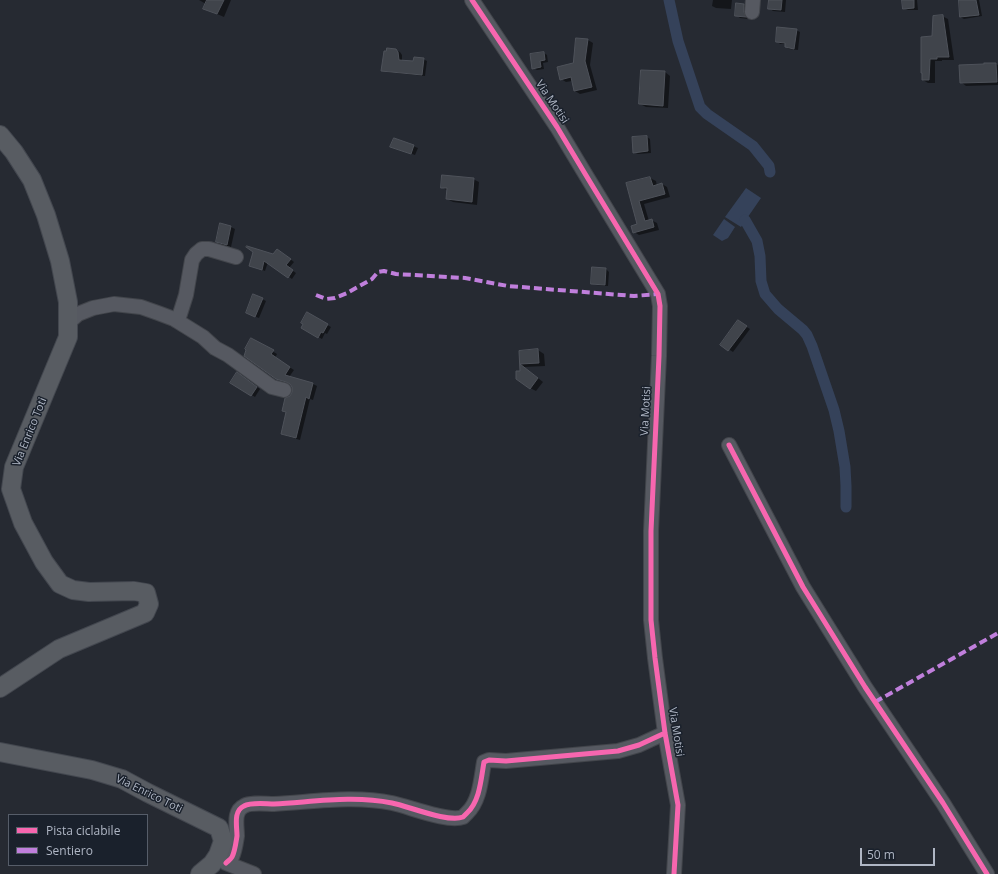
<!DOCTYPE html>
<style>
body{margin:0}
#map{position:relative;width:998px;height:874px;overflow:hidden;background:#262a32;font-family:"Open Sans",sans-serif}
canvas{display:block}
.legend{position:absolute;left:8px;top:814px;width:140px;height:52px;box-sizing:border-box;background:#1a212c;border:1px solid #565d69;margin:0;padding:5px 7px;list-style:none;font-size:12px;color:#afb6c4}
.legend li{display:flex;align-items:center;gap:8px;height:20px}
.legend b{width:20px;border:1px solid #565d69}
.scale{position:absolute;left:860px;top:848px;width:75px;height:18px;box-sizing:border-box;border:2px solid #afb6c4;border-top:0;padding-left:5px;font-size:12px;line-height:14px;white-space:nowrap;color:#afb6c4;-webkit-text-stroke:3px #1a212c;paint-order:stroke}
</style>
<div id="map">
<canvas width="998" height="874"></canvas>
<ul class="legend">
<li><b style="height:5px;background:#f766af"></b>Pista ciclabile</li>
<li><b style="height:5px;background:#c07fdc"></b>Sentiero</li>
</ul>
<div class="scale">50 m</div>
</div>
<script>
const ctx = document.querySelector('canvas').getContext('2d');
ctx.lineJoin = 'round';
function fill(path, color) { ctx.fillStyle = color; ctx.fill(path, 'evenodd'); }
function trace(path, color, width, dash) { ctx.strokeStyle = color; ctx.lineWidth = width; ctx.lineCap = dash ? 'butt' : 'round'; ctx.setLineDash(dash || []); ctx.stroke(path); }
function write(font, color, halo, rows, align = 'center') {
  ctx.font = font + ' "Open Sans",sans-serif'; ctx.lineWidth = 3; ctx.setLineDash([]); ctx.textBaseline = 'middle'; ctx.strokeStyle = halo; ctx.fillStyle = color; for (const [text, x, y, turn = 0] of rows) {
    ctx.save(); ctx.translate(x, y); ctx.rotate((+turn || 0) * Math.PI / 180); ctx.textAlign = isNaN(turn) ? turn : align; if (halo) ctx.strokeText(text, 0, 0); ctx.fillText(text, 0, 0); ctx.restore();
  }
}
fill(new Path2D(`
 M746 188 761 198 741 227 725 217Z
 M724 219 735 227 728 238 722 241 713 235Z`), '#35425a');
fill(new Path2D(`
 M199 0H231L224 17 210 11 206 4Z
 M713 0H732L731 9 716 8 712 6Z
 M770 0H786L785 12 773 11 769 8Z
 M903 0H917L918 10H908L904 8Z
 M959 0H979L982 16 964 19 960 17Z
 M744 5 747 8V14L749 19 740 18 736 15Z
 M942 16 948 19 954 60H942V61H935V83H928L923 80 933 37Z
 M796 30 800 32 798 50 789 49 786 47V44H780L777 41Z
 M588 40 593 43 590 65 597 90 580 94 575 91 572 81 566 82 561 79 574 64Z
 M396 50 400 52 402 55V61L414 62 423 59 427 61 425 76 386 72 382 70Z
 M544 53 547 55 548 62 543 63 544 69 537 70 533 68Z
 M985 64H996L998 65V85L966 86 961 82Z
 M665 72 670 76 668 108 646 107 640 104Z
 M647 137 650 139 651 153 638 154 634 152Z
 M394 139 418 148 415 155 395 148Z
 M650 178 656 181 657 186 662 184 667 187 670 197 644 204 649 221 651 220 657 223 659 230 639 235 634 232 638 225 627 184Z
 M473 179 479 182 477 205 453 202 447 199 448 191 442 187Z
 M220 224 231 227 235 229 231 247 220 244 217 242Z
 M281 252 294 262 289 268 296 273 292 279 268 262 265 271 250 265Z
 M606 269 609 272 608 286 595 285 592 283Z
 M262 299 266 301 259 318 251 315Z
 M307 314 331 327 327 334 325 333 322 339 302 328Z
 M742 324 750 329 733 352 722 345Z
 M252 339 277 354 275 358 294 370 289 377 313 384 317 386 313 400 310 399 300 440 287 436 282 434 287 413 283 411 293 392V387L291 384 281 381 276 378Z
 M538 350 544 354 545 366 524 367 543 382 536 391 530 388 521 372 520 351Z
 M241 376 260 389 255 397 232 383Z`), '#0007');
trace(new Path2D(`
 M669 0 678 41 700 107 707 114 753 146 769 166 770 172
 M745 220 757 241 760 256 761 281 765 294 778 309 803 330 807 335 812 346 834 410 839 431 845 467 846 486V507`), '#35425a', 11);
const building = new Path2D(`
 M207 0H224L217 14 203 9Z
 M769 0H782L781 10 768 9Z
 M902 0H914V8L903 9Z
 M959 0H976L979 15 960 17Z
 M736 3 744 4V12L746 17 735 16Z
 M943 15 949 57H937V59H930L929 80H922V73H921V37L932 36 933 16Z
 M777 27 797 29 794 49 785 47V43L776 42Z
 M576 38 588 39 585 61 592 87 574 91 571 77 560 80 557 67 573 63Z
 M387 48 396 49 398 52 399 60 413 61 414 57 424 58 422 75 381 71 384 51H386Z
 M544 52 545 60 540 61 541 67 532 69 530 54Z
 M984 63H996L997 82 960 83 959 65 984 64Z
 M641 70 665 71 663 106 639 104Z
 M647 136 648 151 633 153 632 137Z
 M394 138 414 145 411 154 390 147Z
 M442 175 474 178 472 202 446 199 447 188H441Z
 M650 177 653 186 662 183 665 194 639 201 645 221 652 219 654 227 633 233 631 226 637 224 626 183Z
 M220 223 231 226 227 245 216 242Z
 M247 246 273 254 277 249 291 259 286 265 293 270 288 278 264 261 262 270 249 266 253 252 246 247Z
 M592 267 606 268 605 285 591 284Z
 M253 294 263 298 255 317 246 313Z
 M307 312 328 324 323 333 321 332 318 338 301 328 303 324 301 323Z
 M738 320 747 326 728 351 720 345Z
 M251 338 274 350 271 354 290 367 285 375 313 383 309 399 306 397 296 438 281 434 286 412 282 411 285 398 290 396 292 392V387L290 384 286 382 276 379 244 356 246 350 245 349Z
 M538 349 539 363 520 364 538 378 530 389 516 379V371H520L519 351Z
 M237 372 257 387 251 396 230 383Z`);
fill(building, '#40444b');
trace(building, '#4e525a', 1);
const minor = new Path2D(`
 M472 0 557 127 584 172 658 294 660 306 659 356 651 531V620L655 658 665 733 678 805 674 874
 M752 12 753 0
 M177 321 180 314 186 295 192 260 196 254 202 249H209L236 257
 M68 323 78 314 93 308 114 304 141 307 158 313 174 319 203 337 215 348 228 355 272 387 284 390
 M729 445 803 587 865 687 943 803 987 874
 M221 858 226 863 254 874
 M226 863C228 861 231 859 232 857 235 851 236 842 237 836 237 826 233 811 244 806 251 802 266 804 274 804 313 802 353 795 392 803 408 806 448 823 463 817 463 817 467 813 467 813 480 801 481 779 484 762L489 760 506 761 618 751 639 745 665 733`);
const major = new Path2D(`
 M0 135 14 152 32 180 46 215 60 261 68 302V337L14 467 11 489 23 523 44 562 60 584 73 590 89 592 134 591 146 593 149 604 145 613 59 649 0 688
 M0 752 92 770 122 779 148 793 219 828 223 841 218 855 212 864 200 874`);
trace(minor, '#42454b', 16);
trace(major, '#43474f', 20);
trace(minor, '#565961', 14);
trace(major, '#585c62', 18);
trace(new Path2D(`
 M316 295 326 299 335 298 347 293 372 279 378 272 384 271 396 274 465 278 508 286 634 296 658 294
 M875 702 998 633`), '#c07fdc', 4, [8, 4]);
trace(new Path2D(`
 M472 0 557 127 584 172 658 294 660 306 659 356 651 531V620L655 658 665 733 678 805 674 874
 M729 445 803 587 865 687 943 803 987 874
 M226 863C228 861 231 859 232 857 235 851 236 842 237 836 237 826 233 811 244 806 251 802 266 804 274 804 313 802 353 795 392 803 408 806 448 823 463 817 463 817 467 813 467 813 480 801 481 779 484 762L489 760 506 761 618 751 639 745 665 733`), '#f766af', 5);
write('11px', '#afb6c4', '#1a212c', [
 ["Via Motisi",552,102,56],
 ["Via Motisi",646,411,-87],
 ["Via Enrico Toti",30,432,-68],
 ["Via Motisi",676,732,81],
 ["Via Enrico Toti",149,794,26]
]);
</script>
